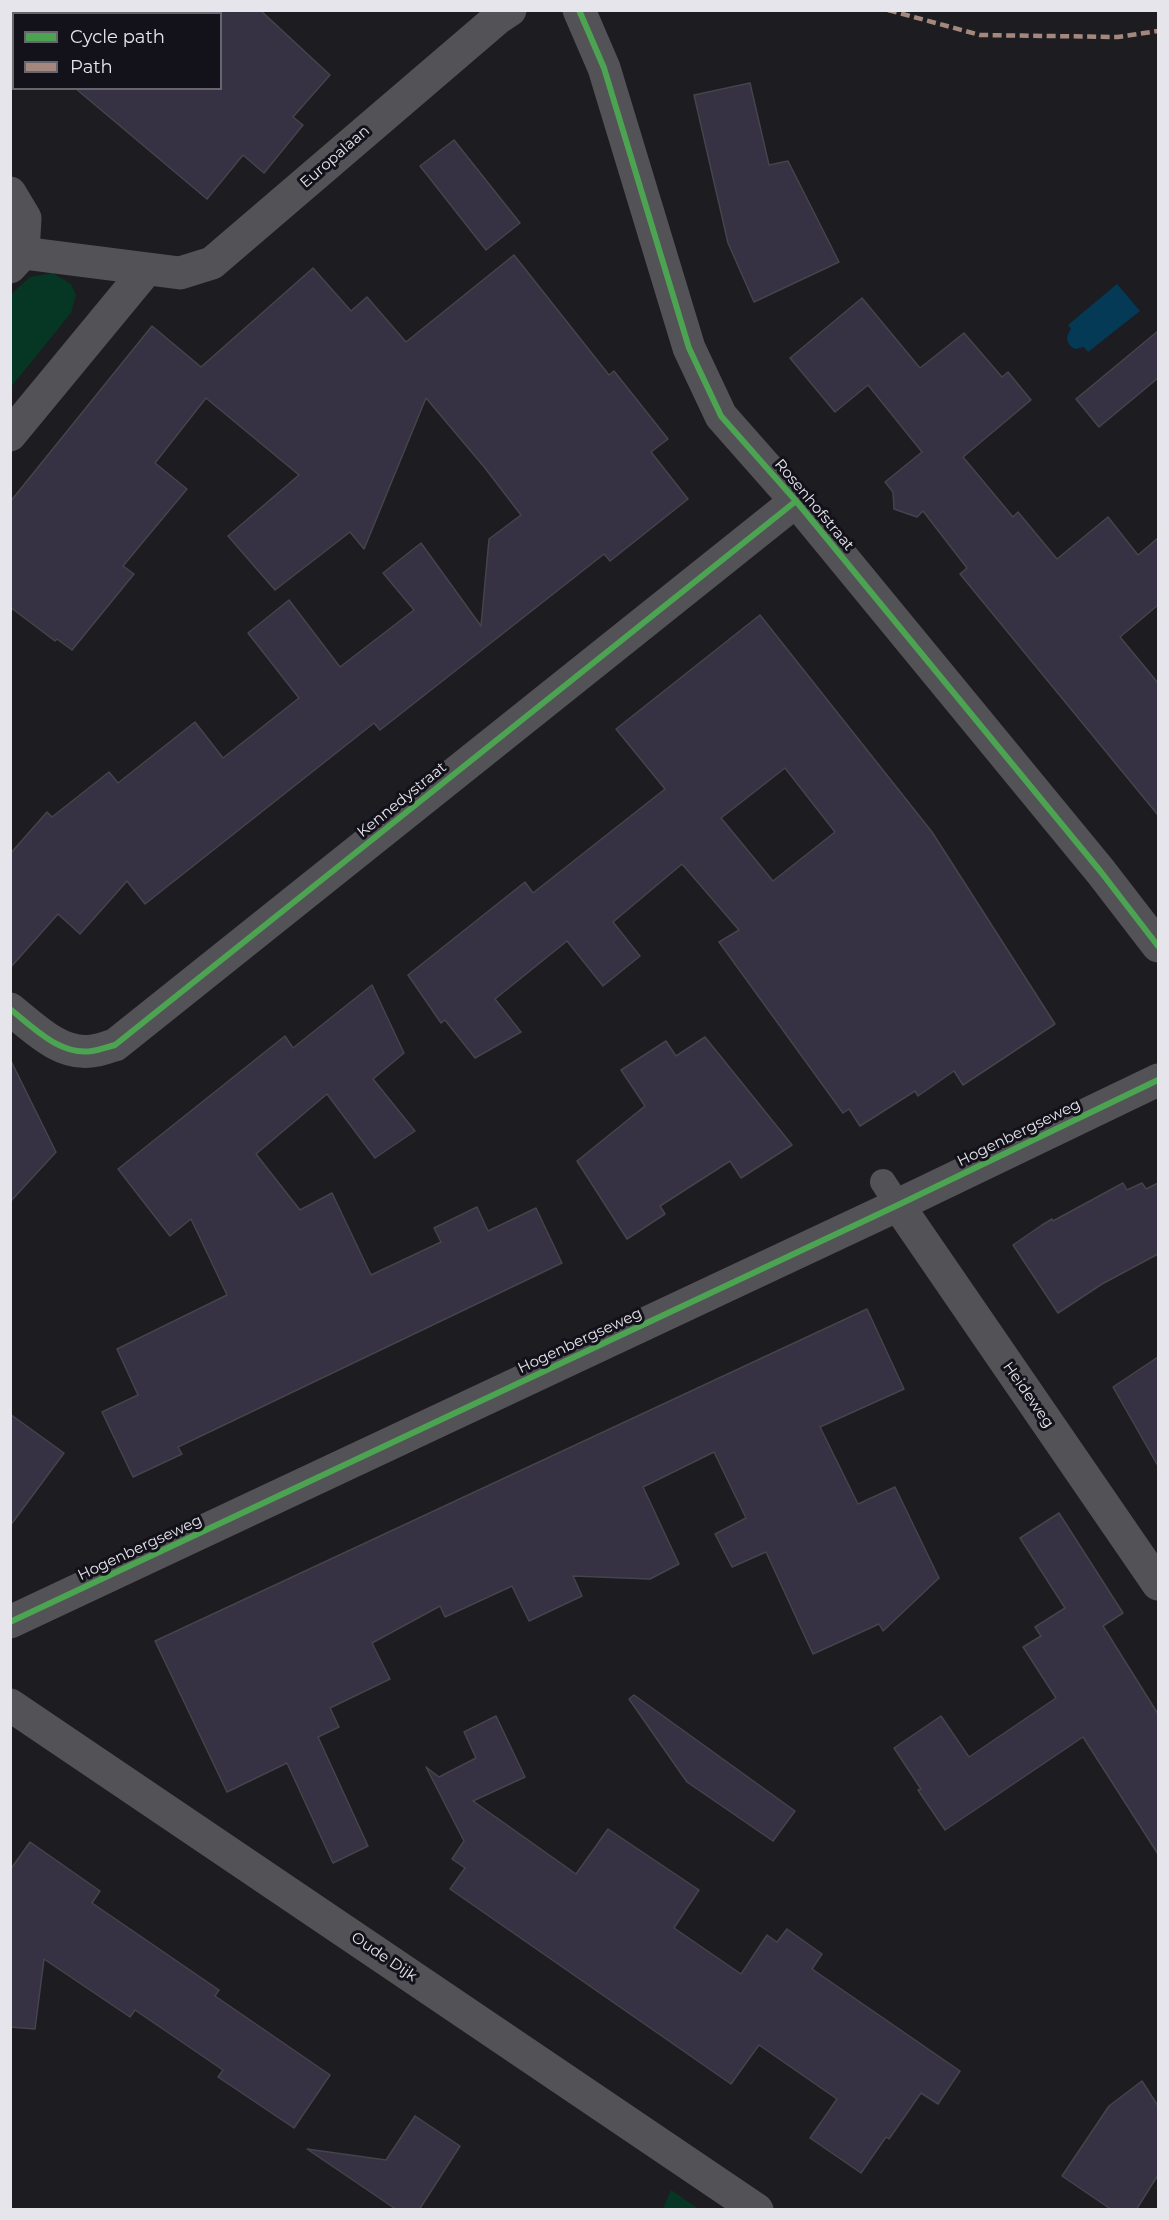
<!DOCTYPE html>
<style>
body{margin:0}
#map{position:relative;width:1169px;height:2220px;overflow:hidden;background:#1d1c21;font-family:Montserrat,sans-serif}
canvas{display:block}
.frame{position:absolute;inset:0;border:12px solid #e6e5eb;pointer-events:none}
.legend{position:absolute;left:12px;top:12px;width:210px;height:78px;box-sizing:border-box;background:#13111a;border:2px solid #67666e;margin:0;padding:8px 10px;list-style:none;font-size:18px;color:#e6e5eb}
.legend li{display:flex;align-items:center;gap:12px;height:30px}
.legend b{width:30px;border:2px solid #67666e}
</style>
<div id="map">
<canvas width="1169" height="2220"></canvas>
<div class="frame"></div>
<ul class="legend">
<li><b style="height:8px;background:#4ca352"></b>Cycle path</li>
<li><b style="height:8px;background:#a5887d"></b>Path</li>
</ul>
</div>
<script>
const ctx = document.querySelector('canvas').getContext('2d');
ctx.lineJoin = 'round';
function fill(path, color) { ctx.fillStyle = color; ctx.fill(path, 'evenodd'); }
function trace(path, color, width, dash) { ctx.strokeStyle = color; ctx.lineWidth = width; ctx.lineCap = dash ? 'butt' : 'round'; ctx.setLineDash(dash || []); ctx.stroke(path); }
function write(font, color, halo, rows, align = 'center') {
  ctx.font = font + ' Montserrat,sans-serif'; ctx.lineWidth = 6; ctx.setLineDash([]); ctx.textBaseline = 'middle'; ctx.strokeStyle = halo; ctx.fillStyle = color; for (const [text, x, y, turn = 0] of rows) {
    ctx.save(); ctx.translate(x, y); ctx.rotate((+turn || 0) * Math.PI / 180); ctx.textAlign = isNaN(turn) ? turn : align; if (halo) ctx.strokeText(text, 0, 0); ctx.fillText(text, 0, 0); ctx.restore();
  }
}
fill(new Path2D(`
 M53 273 71 284 76 295 71 313 11 387V294L30 277Z
 M671 2190 699 2209H663Z`), '#063624');
fill(new Path2D(`
 M1117 284 1140 311 1088 352 1084 347 1075 349C1066 344 1065 337 1071 329L1068 325Z`), '#043a56');
const building = new Path2D(`
 M220 10H260L330 75 293 117 303 125 264 173 243 155 207 199 75 88H220Z
 M750 83 769 165 788 161 839 262 754 302 728 243 694 95Z
 M454 140 520 223 486 250 420 166Z
 M514 255 609 375 614 371 668 439 651 452 688 499 610 561 604 554 380 730 374 723 145 904 127 881 80 934 58 914 10 968V854L47 812 52 817 109 772 118 783 195 722 223 758 299 698 248 633 289 600 340 667 414 610 383 573 421 543 481 626 489 539 521 515 485 468 426 398 364 549 350 532 275 590 228 536 299 475 206 398 155 463 187 489 123 566 134 574 72 650 57 639 55 641 10 607V502L152 326 201 367 313 268 351 311 367 297 406 342Z
 M862 298 920 368 964 333 1002 377 1008 372 1031 400 963 457 1013 517 1018 512 1057 559 1108 517 1138 555 1158 538V605L1120 637 1158 683V815L960 574 967 568 923 511 917 517 894 509 893 492 885 482 922 452 868 385 835 412 790 358Z
 M1158 331V378L1099 427 1076 399Z
 M760 615 932 832 1055 1024 963 1085 954 1071 918 1096 915 1091 860 1126 849 1109 843 1113 719 942 739 930 682 864 613 922 640 956 603 986 567 941 495 999 521 1032 475 1058 445 1020 441 1023 408 975 525 882 533 893 665 789 616 729ZM785 768 835 832 773 881 721 818Z
 M372 985 404 1053 373 1079 415 1131 375 1158 327 1094 256 1154 300 1210 332 1193 371 1275 441 1242 434 1228 477 1207 488 1231 536 1208 562 1263 178 1447 182 1454 133 1477 102 1412 138 1395 117 1349 227 1295 191 1219 170 1236 118 1169 285 1036 293 1048Z
 M705 1037 792 1145 741 1178 730 1161 660 1206 665 1214 627 1239 577 1161 645 1106 621 1070 666 1041 676 1056Z
 M10 1059 56 1152 10 1202Z
 M1123 1183 1127 1190 1142 1183 1146 1189 1158 1183V1254L1102 1284 1058 1313 1013 1245 1042 1225 1052 1219 1053 1221Z
 M867 1309 904 1389 820 1427 858 1504 895 1487 939 1578 883 1631 879 1624 813 1654 766 1552 732 1567 715 1534 746 1518 714 1452 643 1487 679 1564 650 1579 573 1576 582 1596 529 1621 512 1586 445 1617 440 1606 372 1643 390 1679 330 1708 339 1727 318 1737 368 1846 333 1863 287 1763 227 1792 155 1641Z
 M1158 1357V1466L1113 1387Z
 M10 1414 64 1453 10 1526Z
 M1059 1513 1123 1613 1103 1626 1158 1714V1854L1083 1737 945 1830 918 1790 921 1789 894 1748 941 1716 969 1757 1056 1698 1023 1647 1041 1636 1035 1627 1065 1608 1020 1538Z
 M634 1695 795 1811 773 1841 687 1782 629 1699Z
 M496 1716 525 1777 473 1801 576 1874 608 1829 699 1890 674 1928 741 1974 767 1935 777 1942 787 1929 822 1954 812 1969 960 2071 938 2104 921 2093 889 2139 886 2137 861 2173 810 2138 837 2099 759 2045 731 2084 450 1889 465 1868 452 1859 464 1841 426 1767 439 1777 476 1758 464 1732Z
 M30 1842 100 1891 92 1903 219 1990 215 1996 330 2075 294 2128 218 2077 223 2070 135 2010 130 2017 44 1959 35 2029 10 2027V1870Z
 M1142 2081 1158 2106V2175L1136 2210H1112L1062 2176 1109 2106Z
 M415 2116 460 2146 419 2210H397L307 2149 386 2160Z`);
fill(building, '#363143');
trace(building, '#45444a', 1.5);
trace(new Path2D(`
 M883 1182 898 1205`), '#535256', 26);
trace(new Path2D(`
 M579 10 604 68 689 348 721 416 796 501 1101 872 1158 946
 M10 193 25 218 23 253
 M10 267 23 253 180 273 212 263 498 18 510 10
 M10 435 147 269
 M10 1009C33 1027 60 1056 92 1051 100 1050 107 1047 115 1045L796 501
 M898 1205 1158 1584
 M10 1622 898 1205 1158 1080
 M10 1705 757 2210`), '#535256', 33);
trace(new Path2D(`
 M888 10 980 35 1118 37 1158 31`), '#a5887d', 4.5, [9, 4.5]);
trace(new Path2D(`
 M579 10 604 68 689 348 721 416 796 501 1101 872 1158 946
 M10 1009C33 1027 60 1056 92 1051 100 1050 107 1047 115 1045L796 501
 M10 1622 898 1205 1158 1080`), '#4ca352', 6);
write('15px', '#e6e5eb', '#13111a', [
 ["Europalaan",335,157,-41],
 ["Rosenhofstraat",814,505,50],
 ["Kennedystraat",402,800,-39],
 ["Hogenbergseweg",1019,1133,-26],
 ["Hogenbergseweg",580,1341,-25],
 ["Heideweg",1028,1395,55],
 ["Hogenbergseweg",140,1548,-25],
 ["Oude Dijk",384,1957,34]
]);
</script>
